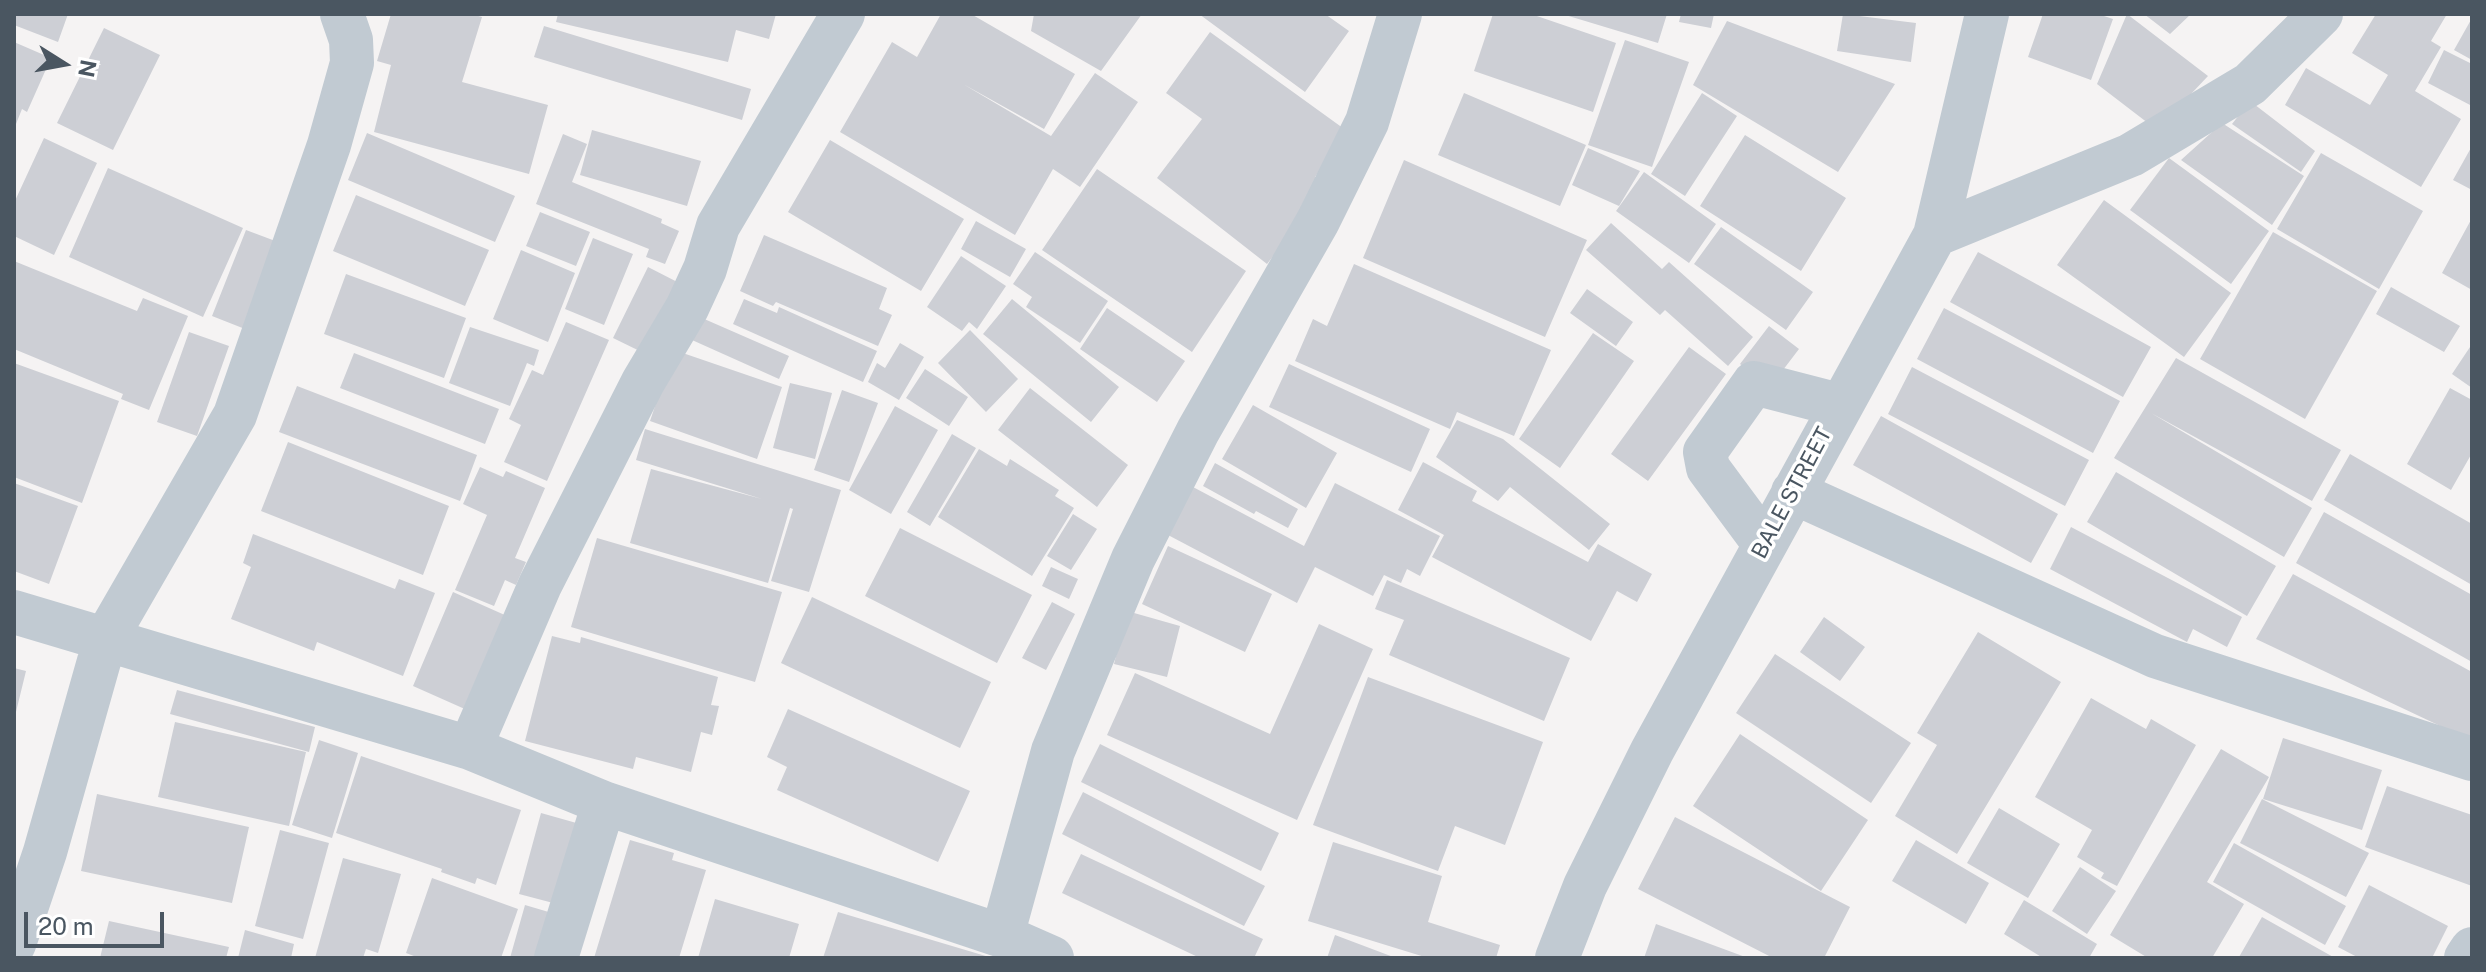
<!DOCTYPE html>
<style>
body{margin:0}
#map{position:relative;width:2486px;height:972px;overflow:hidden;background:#f5f3f3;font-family:"Public Sans",sans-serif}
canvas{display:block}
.frame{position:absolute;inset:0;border:16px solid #4a5661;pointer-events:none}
.north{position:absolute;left:24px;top:24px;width:80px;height:80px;-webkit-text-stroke:6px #fff;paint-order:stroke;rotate:101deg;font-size:22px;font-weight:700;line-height:32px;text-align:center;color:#4a5661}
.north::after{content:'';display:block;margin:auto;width:28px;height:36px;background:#4a5661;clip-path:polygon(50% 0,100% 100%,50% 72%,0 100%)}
.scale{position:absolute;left:24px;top:912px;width:140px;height:36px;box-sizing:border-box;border:4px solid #4a5661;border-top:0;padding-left:10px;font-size:24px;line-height:28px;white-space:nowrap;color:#4a5661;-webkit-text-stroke:6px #fff;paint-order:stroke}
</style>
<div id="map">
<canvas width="2486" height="972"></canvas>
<div class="frame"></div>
<div class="north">N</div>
<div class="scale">20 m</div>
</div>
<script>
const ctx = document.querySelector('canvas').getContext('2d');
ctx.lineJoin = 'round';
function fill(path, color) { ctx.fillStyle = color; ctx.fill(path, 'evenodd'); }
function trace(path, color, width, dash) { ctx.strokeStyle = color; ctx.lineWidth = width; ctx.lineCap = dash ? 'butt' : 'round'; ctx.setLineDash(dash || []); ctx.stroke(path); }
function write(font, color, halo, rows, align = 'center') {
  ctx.font = font + ' "Public Sans",sans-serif'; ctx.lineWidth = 7; ctx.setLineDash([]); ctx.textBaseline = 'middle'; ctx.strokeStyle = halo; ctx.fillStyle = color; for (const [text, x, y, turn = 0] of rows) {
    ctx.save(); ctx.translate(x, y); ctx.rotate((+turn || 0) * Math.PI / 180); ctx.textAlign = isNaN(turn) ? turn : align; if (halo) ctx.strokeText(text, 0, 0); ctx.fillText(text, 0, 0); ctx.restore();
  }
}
fill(new Path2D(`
 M14 14H68L58 42 14 25Z
 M391 14H471L482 17 462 82 548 105 529 174 374 132 391 65 377 61Z
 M558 14H776L769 39 736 30 728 62 556 22Z
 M941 14H971L1075 74 1044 129 963 84 1051 136 1095 73 1138 102 1080 187 1053 169 1015 235 840 132 892 42 917 57Z
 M1034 14H1142L1101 71 1031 31Z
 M1199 14H1325L1349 31 1305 92Z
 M1493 14H1531L1616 43 1593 112 1474 71Z
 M1562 14H1667L1658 43Z
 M1681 14H1714L1711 28 1679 22Z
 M1843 14 1916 23 1911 62 1837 51Z
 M2043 14H2098L2113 19 2091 80 2028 57Z
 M2127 14 2208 76 2157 130 2097 84Z
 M2144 14H2191L2170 34Z
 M2376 14H2447L2431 41 2441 47 2415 91 2461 119 2421 187 2285 105 2306 68 2370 105 2388 75 2352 53Z
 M2472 18V60L2454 50Z
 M1727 21 1895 84 1838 172 1693 85Z
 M544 26 751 89 742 120 534 57Z
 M104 28 160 55 113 150 57 123Z
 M1210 32 1347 131 1315 177 1327 186 1267 264 1157 178 1202 119 1166 93Z
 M1625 40 1689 62 1652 167 1588 145Z
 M14 42 51 58 27 112 22 109 14 129Z
 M2444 50 2472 64V106L2428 83Z
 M1464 93 1586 145 1560 206 1438 155Z
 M1702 93 1737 116 1685 196 1651 174Z
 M2250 101 2315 151 2301 172 2232 124Z
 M2222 123 2304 176 2272 225 2181 160Z
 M592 130 701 161 687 206 580 175Z
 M367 133 515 196 495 242 348 180Z
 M563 134 587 144 572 182 662 219 661 223 679 231 665 264 646 257 649 249 536 204Z
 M1745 135 1846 198 1801 271 1700 206Z
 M44 138 97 163 54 255 14 236V203Z
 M830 140 964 219 921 291 788 212Z
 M2472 146V190L2453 180Z
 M1588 148 1640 171 1619 206 1572 185Z
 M2321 153 2423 211 2379 289 2277 229Z
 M2169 158 2269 231 2231 284 2130 210Z
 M1404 160 1587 240 1545 337 1363 258Z
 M108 168 243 228 203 317 69 257Z
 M1097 169 1246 271 1192 352 1042 250Z
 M1644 172 1716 224 1689 263 1616 211Z
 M356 195 489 250 465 306 333 251Z
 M2104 200 2231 293 2184 357 2057 265Z
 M540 212 590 232 576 266 526 246Z
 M2472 218V290L2442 273Z
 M976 221 1026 249 1010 277 961 249Z
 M1611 223 1662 269 1669 262 1753 337 1728 366 1665 310 1660 315 1586 250Z
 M1721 227 1813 292 1786 330 1694 264Z
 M246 230 278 242 245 329 212 316Z
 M2273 232 2377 291 2305 419 2200 359Z
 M764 235 887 288 879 309 892 315 878 346 776 302 773 306 740 291Z
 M593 238 633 254 604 325 565 309Z
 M521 250 575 273 548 342 493 319Z
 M1035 252 1108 301 1080 343 1026 307 1032 297 1013 284Z
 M1978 252 2151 347 2123 397 1950 302Z
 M961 256 1006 286 977 329 969 322 962 331 927 307Z
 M14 261 137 311 143 298 188 316 149 410 121 399 123 394 14 349Z
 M1354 264 1551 350 1514 436 1457 412 1450 429 1295 361 1313 319 1327 326Z
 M648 267 689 288 654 358 613 338Z
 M346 274 466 318 444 378 324 334Z
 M2391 287 2460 326 2444 352 2376 314Z
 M1587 289 1633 322 1616 346 1570 313Z
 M744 299 777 313 779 307 877 351 863 382 733 324Z
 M1012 299 1119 387 1091 422 983 334Z
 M1107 308 1185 361 1157 402 1080 349Z
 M1944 308 2120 401 2093 453 1917 359Z
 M702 318 789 356 779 379 692 340Z
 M566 322 609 340 547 481 504 462 521 425 509 419 532 370 543 375Z
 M1769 326 1799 349 1770 387 1740 364Z
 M470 327 539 350 534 366 527 363 510 406 449 383Z
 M970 330 1018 379 986 412 938 363Z
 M189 332 229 346 197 436 157 422Z
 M1593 333 1634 361 1560 468 1519 439Z
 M900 343 924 357 899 400 868 382 877 363 885 368Z
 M2472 344V388L2452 374Z
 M1689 347 1726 374 1648 481 1611 454Z
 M674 350 782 387 757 459 650 421Z
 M354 353 499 409 485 444 340 388Z
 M2176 358 2341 450 2312 501 2151 413 2312 508 2284 557 2114 458Z
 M14 363 119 401 82 503 14 477Z
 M1289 364 1430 429 1411 472 1269 407Z
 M1912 367 2089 460 2065 506 1888 414Z
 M925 369 968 397 949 426 906 398Z
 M790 383 832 393 815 459 773 448Z
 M297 386 477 455 460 501 279 432Z
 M1030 388 1128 465 1097 507 998 430Z
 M2450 388 2472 400V453L2451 490 2407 464Z
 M842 390 878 403 849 482 814 470Z
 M1253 405 1337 453 1306 508 1222 459Z
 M895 406 938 430 891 514 849 490Z
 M1881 416 2058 514 2031 563 1853 465Z
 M1457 420 1503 439 1610 524 1589 550 1510 487 1498 501 1436 457Z
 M645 429 841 490 809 592 771 581 793 509 790 508 768 583 630 543 651 469 762 499 636 460Z
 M952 434 976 448 930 526 907 512Z
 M288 442 449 506 423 575 261 511Z
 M979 449 1007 466 1010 459 1059 490 1055 496 1074 508 1032 576 938 517Z
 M2350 454 2472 524V585L2324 500Z
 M1423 462 1477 491 1472 501 1588 562 1598 544 1652 574 1637 602 1617 591 1591 641 1432 557 1444 535 1398 510Z
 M1215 463 1298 509 1288 528 1256 511 1254 514 1203 486Z
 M480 467 503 477 506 471 545 488 515 558 526 562 516 585 505 580 494 606 455 590 487 515 463 504Z
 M2116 472 2276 566 2247 616 2087 522Z
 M14 483 78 506 49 584 14 571Z
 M1335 483 1440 536 1420 576 1407 569 1401 583 1384 575 1373 596 1315 567 1297 603 1168 535 1193 487 1304 546Z
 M2324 512 2472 595V662L2296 563Z
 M1073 514 1097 529 1071 570 1047 556Z
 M2071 527 2242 617 2227 647 2193 629 2187 642 2050 569Z
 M900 528 1032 595 997 663 865 596Z
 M253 534 395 589 399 579 435 593 403 676 317 642 314 651 231 619 251 567 243 563Z
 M597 538 782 592 755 682 571 627Z
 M1168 546 1272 594 1245 652 1142 604Z
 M1051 567 1078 579 1069 599 1042 586Z
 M2293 574 2472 672V741L2256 639Z
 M1387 580 1570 658 1544 721 1389 655 1404 620 1375 609Z
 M453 592 507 616 467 710 413 686Z
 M812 597 991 682 960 748 781 663Z
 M1052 602 1075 614 1046 670 1022 658Z
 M1127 611 1180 626 1167 677 1114 664Z
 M1824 617 1865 647 1840 681 1800 652Z
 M1319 624 1373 649 1297 820 1107 735 1135 673 1270 734Z
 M1978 632 2061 682 1957 854 1895 816 1937 745 1917 733Z
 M552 636 580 643 581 637 718 677 711 705 719 706 712 735 701 732 691 772 636 757 633 769 525 741Z
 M1775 654 1911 743 1871 803 1736 713Z
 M14 668 26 671 15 716H14Z
 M1368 677 1543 742 1505 845 1455 826 1438 871 1313 825Z
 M177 690 315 727 309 752 170 714Z
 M2091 698 2146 729 2151 719 2196 745 2117 886 2101 878 2104 873 2077 857 2092 830 2035 797Z
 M788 709 970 791 938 862 777 790 787 767 767 757Z
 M175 722 306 752 289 826 158 797Z
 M1740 734 1868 820 1821 891 1693 806Z
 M2283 738 2382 770 2362 830 2263 799Z
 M319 740 358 753 332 838 292 825Z
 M1100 744 1279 833 1261 871 1081 782Z
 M2221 749 2269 777 2207 882 2244 904 2212 958H2148L2110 935Z
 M361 756 521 810 496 885 477 878 475 884 441 872 442 869 336 833Z
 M2387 786 2472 815V886L2365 847Z
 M1083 792 1265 886 1244 926 1062 834Z
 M97 794 249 827 232 903 81 871Z
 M2262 799 2369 853 2346 897 2240 843Z
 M1999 808 2060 844 2028 898 1967 863Z
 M541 813 580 824 557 904 519 894Z
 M1675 817 1850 907 1824 958H1773L1638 889Z
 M280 830 329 843 303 939 255 926Z
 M630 840 674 853 672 860 706 870 679 958H594Z
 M1916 840 1989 883 1966 924 1892 881Z
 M1333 842 1442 876 1428 922 1500 945 1496 958H1428L1308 921Z
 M2234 843 2346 906 2325 945 2213 882Z
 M1081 854 1263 939 1254 958H1200L1062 893Z
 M343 858 401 874 378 953 366 949 363 958H315Z
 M2080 867 2116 891 2087 934 2052 911Z
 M432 878 518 909 501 958H419L406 953Z
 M2369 885 2448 926 2432 958H2359L2338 947Z
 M715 899 799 924 789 958H698Z
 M2024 900 2097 944 2089 958H2043L2004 934Z
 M525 905 552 913 539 958H510Z
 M838 912 989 957V958H823Z
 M2262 917 2335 958 2239 957Z
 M109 921 229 947 226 958H100Z
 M1656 924 1748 958H1644Z
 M245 930 294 944 291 958H238Z
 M1335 935 1396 958H1327Z`), '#cdcfd5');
trace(new Path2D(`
 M1935 235 2131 155 2250 84 2321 14
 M1793 492 2155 656 2472 759
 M1765 545 1708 468 1705 452 1754 383 1839 405
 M14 612 470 748 604 803 1002 936 1052 958
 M470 748 540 585 643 382 687 308 705 269 718 226 843 14
 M1002 936 1053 751 1133 559 1198 431 1318 221 1367 122 1400 14
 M14 944 45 852 105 640 235 415 329 145 352 63 351 40 342 14
 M556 958 604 803
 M1557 958 1585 886 1652 751 1935 235 1987 14
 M2466 958 2472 949`), '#c1cad2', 44);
write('22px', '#4a5661', '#fff', [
 ["BALE STREET",1792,493,-62]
]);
</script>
